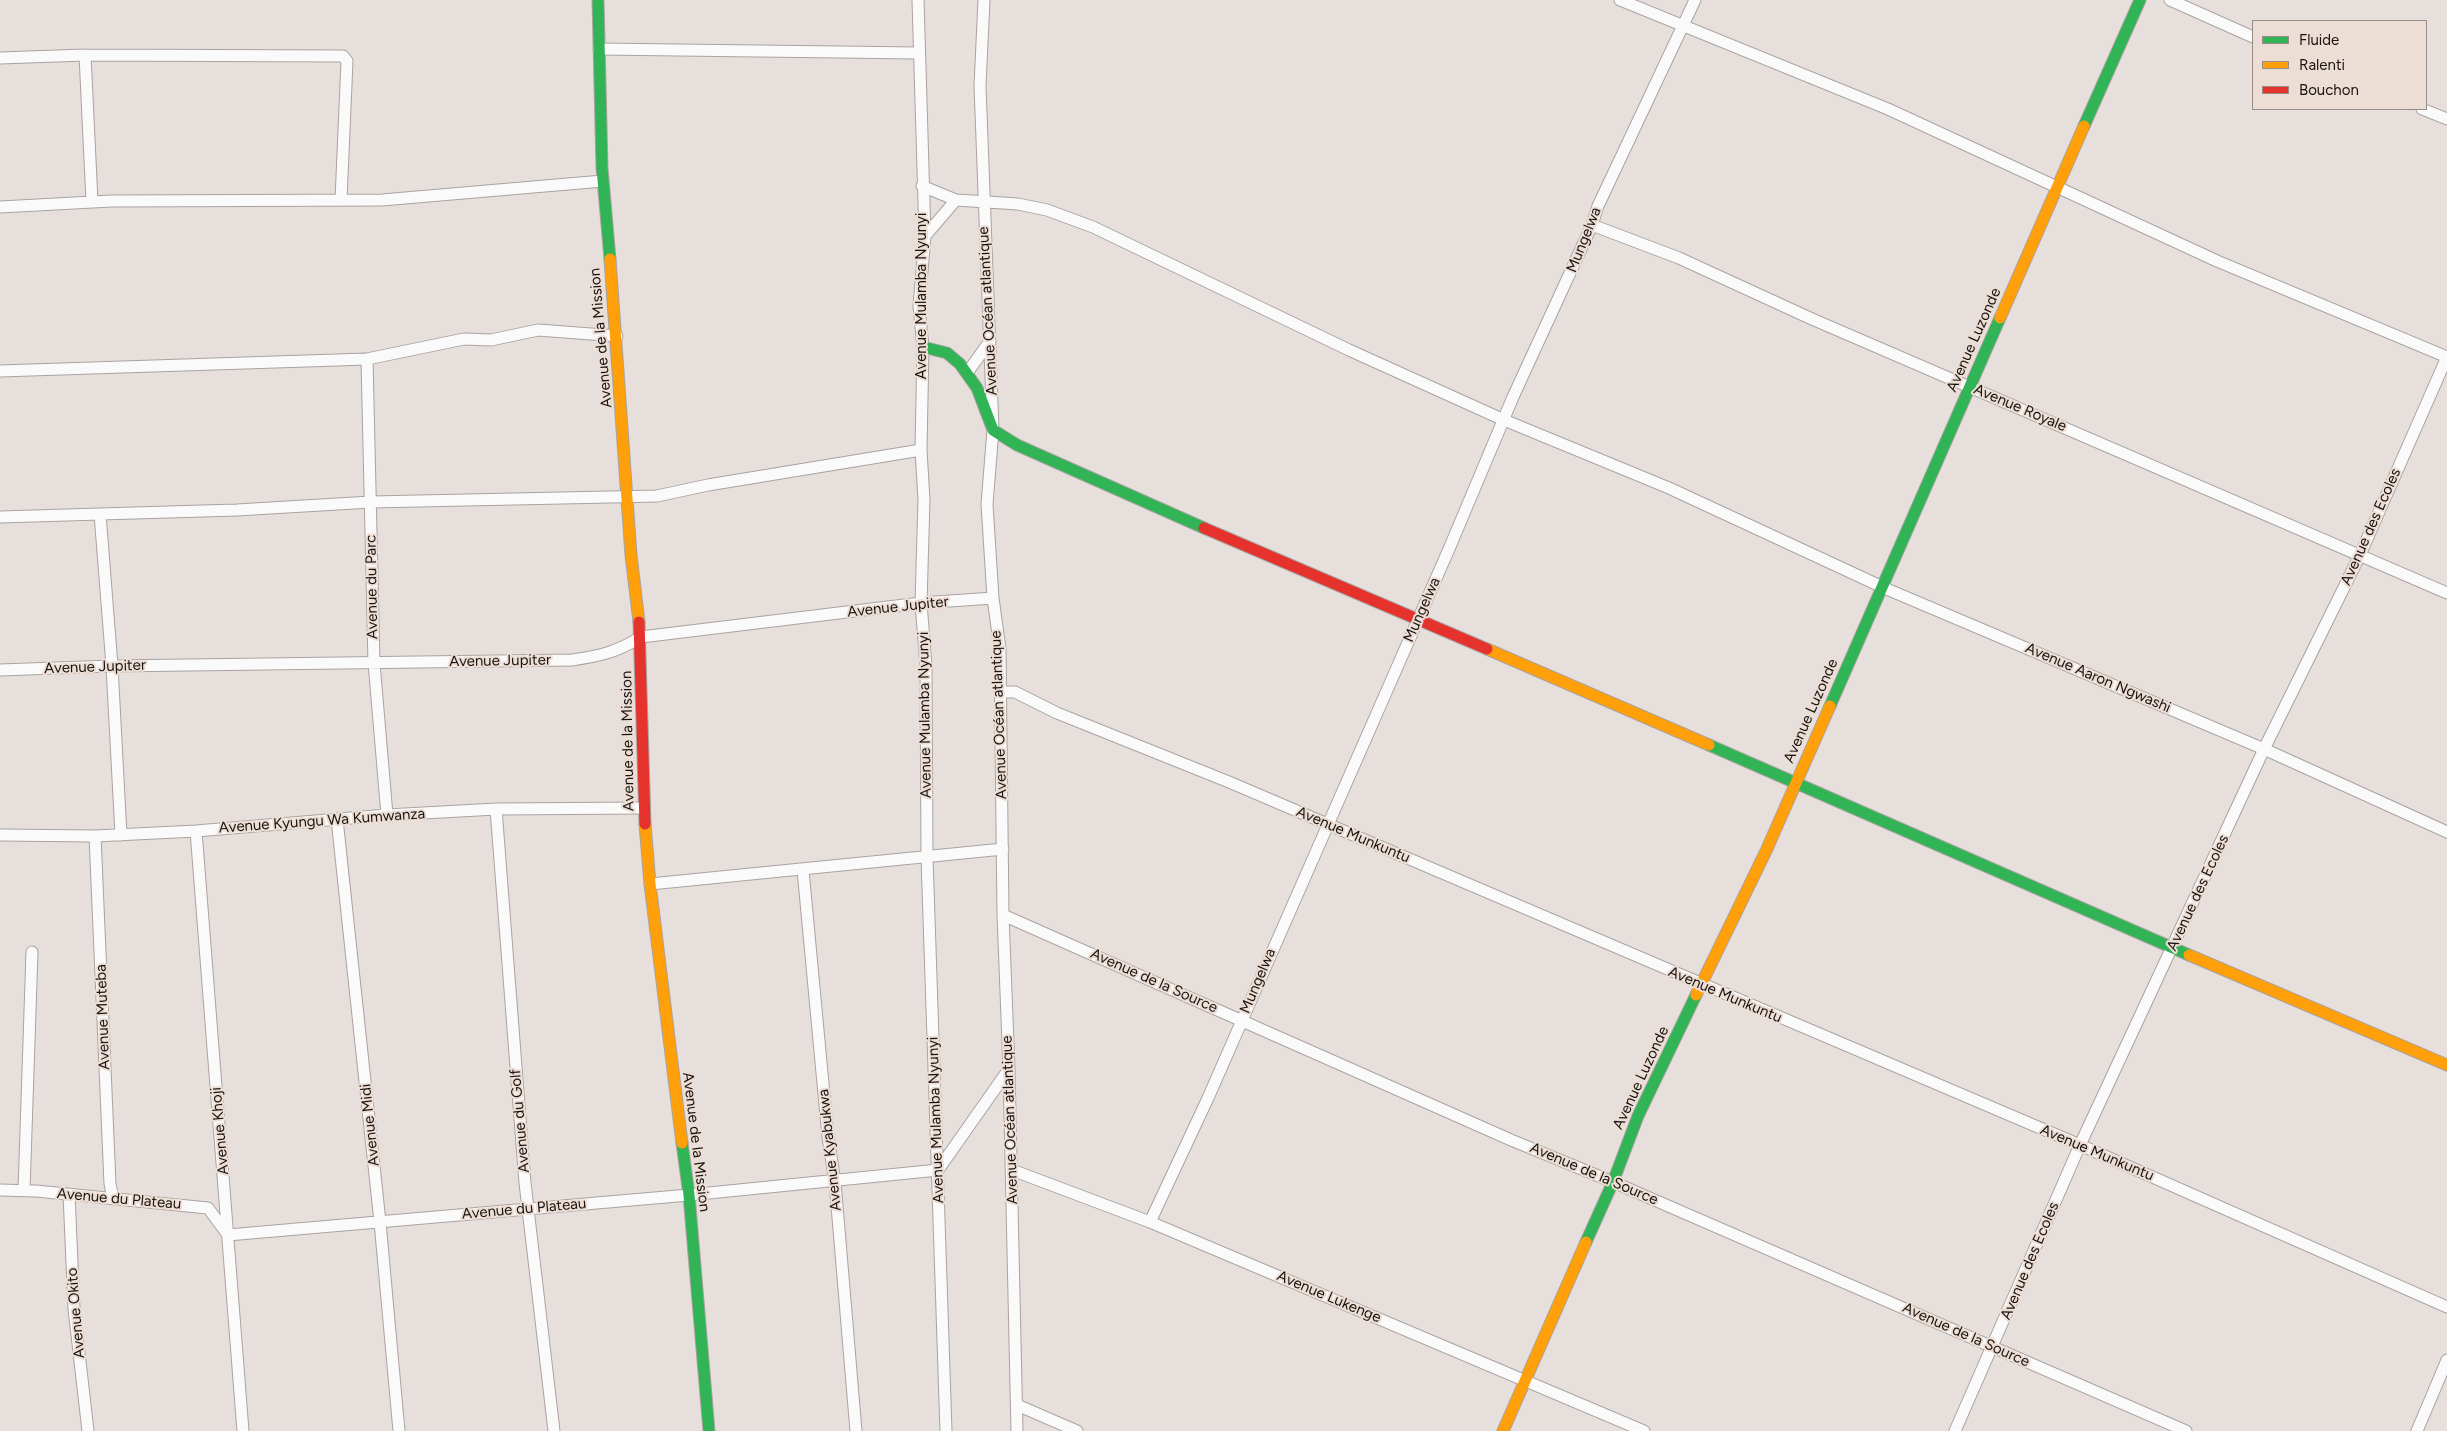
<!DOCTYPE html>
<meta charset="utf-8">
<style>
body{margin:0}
#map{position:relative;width:2447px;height:1431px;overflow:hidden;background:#e7dfdb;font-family:Figtree,sans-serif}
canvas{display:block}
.legend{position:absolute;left:2252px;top:20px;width:175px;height:90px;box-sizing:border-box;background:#edded5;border:1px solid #988d86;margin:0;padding:6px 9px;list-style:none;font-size:15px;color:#181310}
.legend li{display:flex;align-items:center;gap:10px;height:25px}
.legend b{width:25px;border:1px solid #988d86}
</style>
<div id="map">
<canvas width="2447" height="1431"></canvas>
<ul class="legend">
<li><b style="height:6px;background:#30b455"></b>Fluide</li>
<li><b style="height:6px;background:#ff9f0a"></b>Ralenti</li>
<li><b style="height:6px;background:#e5322d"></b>Bouchon</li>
</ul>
</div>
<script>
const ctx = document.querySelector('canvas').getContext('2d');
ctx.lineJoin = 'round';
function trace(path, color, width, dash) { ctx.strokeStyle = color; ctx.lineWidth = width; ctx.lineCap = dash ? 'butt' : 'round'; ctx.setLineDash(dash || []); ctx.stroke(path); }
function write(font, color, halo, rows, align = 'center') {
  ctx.font = font + ' Figtree,sans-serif'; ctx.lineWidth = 4; ctx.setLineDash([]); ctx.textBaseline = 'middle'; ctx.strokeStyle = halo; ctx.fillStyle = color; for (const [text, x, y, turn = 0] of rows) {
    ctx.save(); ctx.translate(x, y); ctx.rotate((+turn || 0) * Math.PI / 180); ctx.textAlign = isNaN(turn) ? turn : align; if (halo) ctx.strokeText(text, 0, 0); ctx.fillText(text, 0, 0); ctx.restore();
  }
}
const street = new Path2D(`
 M918 0 925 236 919 306 923 347 921 450 924 500 921 603 926 666 927 857 946 1431
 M984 0 980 86 993 430 987 504 993 598 1000 649 1003 915 1009 1069 1017 1431
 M1620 0 1888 109 2217 261 2447 357
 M2170 0 2253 37
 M599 49 919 53
 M85 55 92 202
 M0 58 85 55 343 56 347 61 341 200
 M2422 109 2447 119
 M922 186 956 200 1018 204 1047 210 1093 227 1349 350 1504 420 1669 488 1889 590 2264 749 2447 832
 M0 207 111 201 382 200 603 181
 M1592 225 1679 258 1812 319 2447 593
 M925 236 956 200
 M367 359 374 663 387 815
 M0 371 367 359 464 339 491 340 538 330 617 336
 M967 373 990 341
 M100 514 237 510 371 502 657 496 708 485 921 450
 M0 517 100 514 112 666 121 835
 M0 670 112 666 572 660C600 656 617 652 641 637L921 603 993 598
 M1000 692H1015L1057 713 1229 782 2080 1145 2447 1307
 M496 809 525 1183 554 1431
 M337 819 380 1222 399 1431
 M196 831 243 1431
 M0 835 95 836 196 831 387 815 496 809 644 808
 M95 836 110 1184 113 1198
 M803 870 828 1137 835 1182 856 1431
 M650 884 1003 849
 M1003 915 1511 1140 1613 1182 2186 1431
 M1012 1170 1150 1222 1644 1431
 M0 1190 36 1191 208 1208 228 1235 689 1195 938 1170 1009 1069
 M24 1190 32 952
 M69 1194 74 1309 88 1431
 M1150 1222 1208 1098 1449 549 1513 397 1592 225 1598 206 1695 0
 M1017 1405 1077 1431
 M1955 1431 2080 1145 2264 749 2360 555 2447 357
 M2417 1431 2447 1360`);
const fast = new Path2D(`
 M598 0 602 168 610 259
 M2084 126 2140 0
 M923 347 947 353 960 364 977 388 993 430 1017 445 1204 528
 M1830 706 2000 318
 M1709 745 2189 955
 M682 1143 689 1195 709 1431
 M1586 1242 1613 1182 1638 1116 1696 995`);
const slow = new Path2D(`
 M610 259 631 555 639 622
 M2000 318 2084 126
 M1487 649 1709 745
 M645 824 650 884 682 1143
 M2189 955 2447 1065
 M1696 995 1766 851 1830 706
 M1503 1431 1586 1242`);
const jam = new Path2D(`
 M1204 528 1487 649
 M639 622 645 824`);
trace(street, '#a9a3a0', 13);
trace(fast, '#a9a3a0', 13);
trace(slow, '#a9a3a0', 13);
trace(jam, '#a9a3a0', 13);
trace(street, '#fbfafa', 11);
trace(fast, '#30b455', 11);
trace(slow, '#ff9f0a', 11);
trace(jam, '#e5322d', 11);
write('15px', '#181310', '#edded5', [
 ["Mungelwa",1584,240,-68],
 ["Avenue Mulamba Nyunyi",922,296,-90],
 ["Avenue Océan atlantique",988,311,-93],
 ["Avenue de la Mission",601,338,-95],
 ["Avenue Luzonde",1974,340,-66],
 ["Avenue Royale",2020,408,23],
 ["Avenue des Ecoles",2371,527,-66],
 ["Avenue du Parc",372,587,-91],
 ["Avenue Jupiter",898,607,-6],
 ["Mungelwa",1422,610,-66],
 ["Avenue Jupiter",500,661,-1],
 ["Avenue Jupiter",95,667,-2],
 ["Avenue Aaron Ngwashi",2098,678,23],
 ["Avenue Luzonde",1811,711,-66],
 ["Avenue Mulamba Nyunyi",925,715,-91],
 ["Avenue Océan atlantique",999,715,-92],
 ["Avenue de la Mission",628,741,-91],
 ["Avenue Kyungu Wa Kumwanza",322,821,-4],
 ["Avenue Munkuntu",1353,835,23],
 ["Avenue des Ecoles",2198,893,-65],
 ["Avenue de la Source",1154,981,24],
 ["Mungelwa",1258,981,-67],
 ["Avenue Munkuntu",1725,995,23],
 ["Avenue Muteba",103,1017,-92],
 ["Avenue Luzonde",1641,1078,-65],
 ["Avenue Mulamba Nyunyi",936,1120,-92],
 ["Avenue Océan atlantique",1010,1120,-92],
 ["Avenue du Golf",520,1121,-95],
 ["Avenue Midi",370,1125,-96],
 ["Avenue Khoji",220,1131,-95],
 ["Avenue de la Mission",696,1142,83],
 ["Avenue Kyabukwa",830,1150,-96],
 ["Avenue Munkuntu",2097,1153,23],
 ["Avenue de la Source",1594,1174,23],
 ["Avenue du Plateau",119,1199,5],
 ["Avenue du Plateau",524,1209,-5],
 ["Avenue des Ecoles",2030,1261,-67],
 ["Avenue Lukenge",1329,1297,23],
 ["Avenue Okito",76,1313,-95],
 ["Avenue de la Source",1966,1335,24]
]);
</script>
